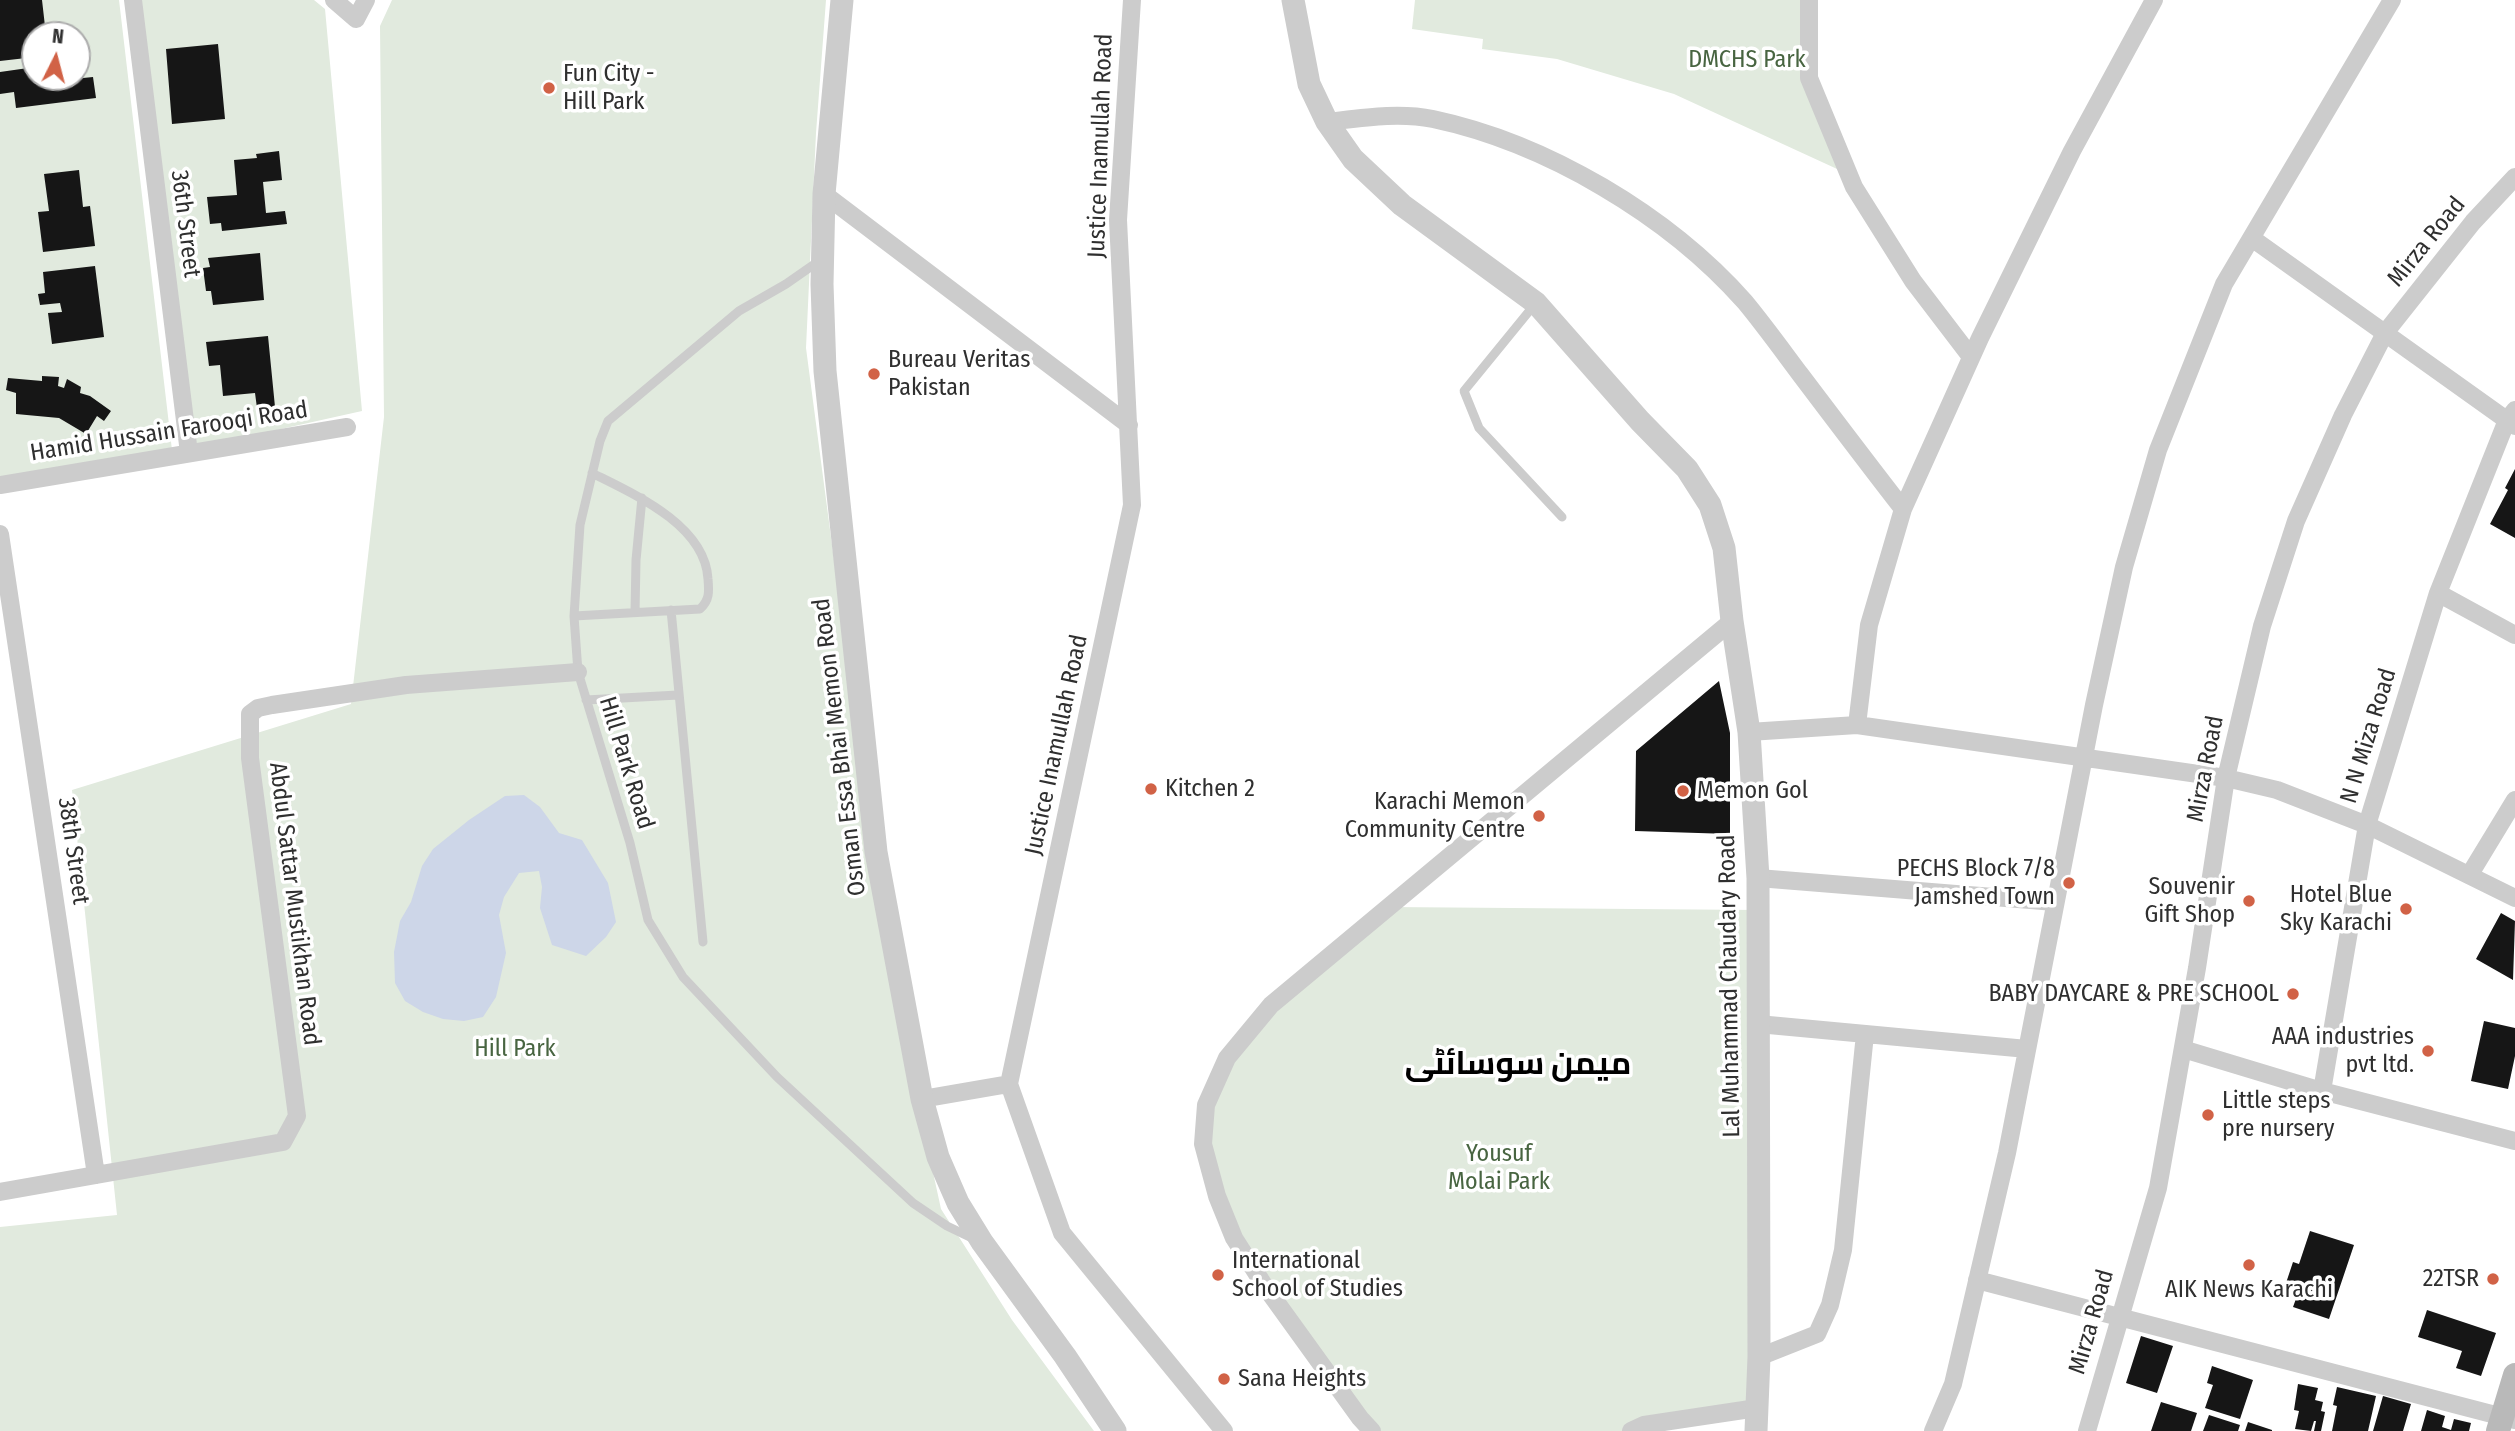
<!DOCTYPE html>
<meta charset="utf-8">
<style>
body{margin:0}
#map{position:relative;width:2515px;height:1431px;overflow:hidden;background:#fff;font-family:"Fira Sans Condensed",sans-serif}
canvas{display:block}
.north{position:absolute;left:21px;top:21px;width:70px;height:70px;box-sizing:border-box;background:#fff;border:2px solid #acacac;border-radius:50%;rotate:6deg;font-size:19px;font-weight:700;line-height:28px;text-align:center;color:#2f2f2f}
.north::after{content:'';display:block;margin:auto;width:24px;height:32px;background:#d16246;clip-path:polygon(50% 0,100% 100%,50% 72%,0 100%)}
</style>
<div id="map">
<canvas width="2515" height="1431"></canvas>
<div class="north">N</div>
</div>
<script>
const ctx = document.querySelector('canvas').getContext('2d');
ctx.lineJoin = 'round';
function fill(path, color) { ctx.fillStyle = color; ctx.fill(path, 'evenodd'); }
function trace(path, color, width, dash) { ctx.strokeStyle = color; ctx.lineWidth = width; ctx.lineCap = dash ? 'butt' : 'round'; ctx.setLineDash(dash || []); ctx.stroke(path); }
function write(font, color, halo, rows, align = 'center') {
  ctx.font = font + ' "Fira Sans Condensed",Cairo,sans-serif'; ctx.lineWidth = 7; ctx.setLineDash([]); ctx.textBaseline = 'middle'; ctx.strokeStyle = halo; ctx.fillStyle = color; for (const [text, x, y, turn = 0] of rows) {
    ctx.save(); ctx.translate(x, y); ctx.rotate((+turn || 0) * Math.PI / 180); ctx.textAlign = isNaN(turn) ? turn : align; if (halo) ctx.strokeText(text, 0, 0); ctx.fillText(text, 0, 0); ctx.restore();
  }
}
fill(new Path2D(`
 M0 0H119L172 450 0 479ZM35 35H77V77H35Z
 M141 0H314L325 9 362 411 200 447 194 441Z
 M392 0H826L816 133 806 348 887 961 941 1209 1012 1320 1094 1431H0V1227L117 1215 72 790 351 704 384 417 380 26Z
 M1415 0H1809V78L1848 174 1674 94 1557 59 1482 49 1483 39 1412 29Z
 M1389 907 1758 910 1756 1409 1662 1431H1372L1360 1418 1217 1196 1206 1105 1227 1058Z`), '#e1eade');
fill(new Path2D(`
 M524 795 540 807 559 833 582 840 608 883 616 922 606 937 586 956 552 945 540 908 542 887 539 871 519 873 504 897 499 915 506 953 496 997 483 1017 464 1021 443 1019 423 1012 405 1001 395 983 394 952 400 921 411 902 422 866 433 849 469 820 505 796Z`), '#cdd6e8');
fill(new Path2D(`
 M0 0H42L46 35H35V57L0 61Z
 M218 44 225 119 172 124 166 49Z
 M77 62H81L83 78 93 77 96 98 16 108 14 92 0 94V72L35 67V77H77Z
 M279 151 282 180 263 182 266 213 285 211 287 224 222 231 221 223 210 224 207 197 237 195 234 160 257 158 256 154Z
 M79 170 83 207 90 206 95 246 43 252 38 212 49 211 44 174Z
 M260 253 264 300 213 305 211 291H206L203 268 210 267 208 258Z
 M95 266 104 337 52 344 48 313 62 312 60 303 40 305 38 294 45 293 43 272Z
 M268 336 275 407 257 408 255 393 223 396 220 365 209 366 206 342Z
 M42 376 59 377 58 386 64 388 67 379 81 387 80 393 90 396 111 411 104 421 97 416 86 434 59 418 16 414V393L6 390 8 378 42 381Z
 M2515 469V538L2490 524 2508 490 2505 488Z
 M1719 681 1730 733V834L1635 831 1636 751Z
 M2501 913 2515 921 2513 980 2476 959Z
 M2484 1021 2515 1028V1056L2508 1089 2471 1081Z
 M2310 1231 2354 1245 2329 1319 2293 1307 2297 1296 2283 1292 2293 1262 2299 1264Z
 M2427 1310 2496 1333 2481 1376 2456 1368 2462 1351 2418 1337Z
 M2141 1336 2173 1346 2157 1393 2126 1383Z
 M2212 1366 2253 1380 2240 1419 2205 1408 2213 1385 2207 1383Z
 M2298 1384 2318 1388 2315 1400 2323 1402 2321 1411 2325 1412 2321 1431H2314L2316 1421H2314L2311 1431 2295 1429 2299 1411 2294 1410Z
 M2337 1387 2376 1396 2368 1431H2332L2337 1406 2333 1405Z
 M2383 1396 2411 1404 2403 1431H2373Z
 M2161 1402 2197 1413 2191 1431H2151Z
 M2427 1410 2445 1416 2442 1427 2451 1430 2454 1419 2471 1423 2469 1431H2421Z
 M2209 1415 2240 1425 2238 1431H2203Z
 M2248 1422 2272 1430V1431H2245Z`), '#161616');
trace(new Path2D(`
 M819 261 786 284 739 311 608 421 600 441 580 525 574 616 578 672 630 843 648 920 683 977 777 1077 913 1203 947 1226 974 1239
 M1535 304 1464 391 1479 428 1562 517
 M671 610 703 942
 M635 612 636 560 642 498
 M574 616 700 609C710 600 709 591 708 579 705 525 634 494 592 473
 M586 700 678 695`), '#ccc', 9);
trace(new Path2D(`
 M133 0 189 453
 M334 0 356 19 366 0
 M1132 0 1118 220 1132 505 1009 1084 1062 1233 1224 1431
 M1809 0V78L1854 187 1913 281 1971 357
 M1327 122C1362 118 1398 112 1433 119 1546 143 1668 215 1745 302 1764 325 1782 350 1800 374 1834 419 1868 464 1903 509
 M824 194 1129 425
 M2253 239 2515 426
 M0 485 347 427
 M0 534 96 1175
 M2438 593 2515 635
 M1857 725 1869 625 1903 509 1980 338 2072 151 2154 0
 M1749 732 1857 725 2226 778 2277 790 2367 825 2515 898
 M2470 874 2515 800
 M1758 878 2055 902
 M1758 1024 2027 1049
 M2183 1049 2322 1091 2515 1141
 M2322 1091 2367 825 2438 593 2507 420 2515 410
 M922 1099 1009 1084
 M0 1192 283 1142 297 1116 250 758V714L258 708 272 705 406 685 578 672
 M1977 1280 2515 1420
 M1759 1357 1817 1334 1830 1305 1843 1250 1865 1034
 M1372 1431 1360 1418 1264 1285 1234 1238 1217 1196 1203 1144 1206 1105 1227 1058 1271 1005 1732 621
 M1631 1431 1644 1425 1757 1408
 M1933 1431 1953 1384 2007 1153 2094 705 2124 567 2158 450 2224 284 2392 0
 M2087 1431 2158 1188 2197 968 2226 778 2262 626 2296 521 2343 415 2385 333 2473 222 2515 177`), '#ccc', 18);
trace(new Path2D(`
 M842 0 824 194 822 284 825 371 876 852 922 1099 938 1157 958 1203 982 1242 1065 1356 1115 1431
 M1293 0 1309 84 1327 122 1353 159 1402 205 1536 303 1640 421 1687 469 1710 505 1724 548 1732 621 1749 732 1758 878 1759 1357 1756 1431`), '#ccc', 23);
trace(new Path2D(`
 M2498 1431 2515 1375`), '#b9b9b9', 24);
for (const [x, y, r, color] of [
 [549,88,7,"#d16246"],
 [874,374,7,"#d16246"],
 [1151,789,7,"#d16246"],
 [1683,791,7,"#d16246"],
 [1539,816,7,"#d16246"],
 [2069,883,7,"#d16246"],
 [2249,901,7,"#d16246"],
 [2406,909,7,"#d16246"],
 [2293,994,7,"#d16246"],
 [2428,1051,7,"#d16246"],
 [2208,1115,7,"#d16246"],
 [2249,1265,7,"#d16246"],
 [1218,1275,7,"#d16246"],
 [2493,1279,7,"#d16246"],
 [1224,1379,7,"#d16246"]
]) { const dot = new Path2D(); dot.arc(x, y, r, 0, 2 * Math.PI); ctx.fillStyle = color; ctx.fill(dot); trace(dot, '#fff', 2.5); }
write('24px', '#486541', '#fff', [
 ["DMCHS Park",1747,60],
 ["Hill Park",515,1049],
 ["Yousuf",1499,1154],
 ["Molai Park",1499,1182]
]);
write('24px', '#2f2f2f', '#fff', [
 ["Fun City -",563,74],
 ["Hill Park",563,102],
 ["Bureau Veritas",888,360],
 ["Pakistan",888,388],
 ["Kitchen 2",1165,789],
 ["Memon Gol",1697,791],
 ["Karachi Memon",1525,802,"right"],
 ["Community Centre",1525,830,"right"],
 ["PECHS Block 7/8",2055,869,"right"],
 ["Jamshed Town",2055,897,"right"],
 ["Souvenir",2235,887,"right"],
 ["Gift Shop",2235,915,"right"],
 ["Hotel Blue",2392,895,"right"],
 ["Sky Karachi",2392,923,"right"],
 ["BABY DAYCARE & PRE SCHOOL",2279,994,"right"],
 ["AAA industries",2414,1037,"right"],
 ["pvt ltd.",2414,1065,"right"],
 ["Little steps",2222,1101],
 ["pre nursery",2222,1129],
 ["International",1232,1261],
 ["School of Studies",1232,1289],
 ["22TSR",2479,1279,"right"],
 ["AIK News Karachi",2249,1290,"center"],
 ["Sana Heights",1238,1379]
], 'left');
write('24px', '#2f2f2f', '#fff', [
 ["Justice Inamullah Road",1101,146,-88],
 ["36th Street",185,224,83],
 ["Mirza Road",2427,242,-51],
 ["Hamid Hussain Farooqi Road",169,432,-9],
 ["N N Miza Road",2369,736,-73],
 ["Justice Inamullah Road",1057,745,-78],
 ["Osman Essa Bhai Memon Road",840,747,-97],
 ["Hill Park Road",626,763,73],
 ["Mirza Road",2206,769,-79],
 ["38th Street",73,851,82],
 ["Abdul Sattar Mustikhan Road",294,904,83],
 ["Lal Muhammad Chaudary Road",1730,986,-91],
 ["Mirza Road",2092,1322,-74]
]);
write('bold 32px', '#000', '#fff', [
 ["میمن سوسائٹی",1518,1065]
]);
</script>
